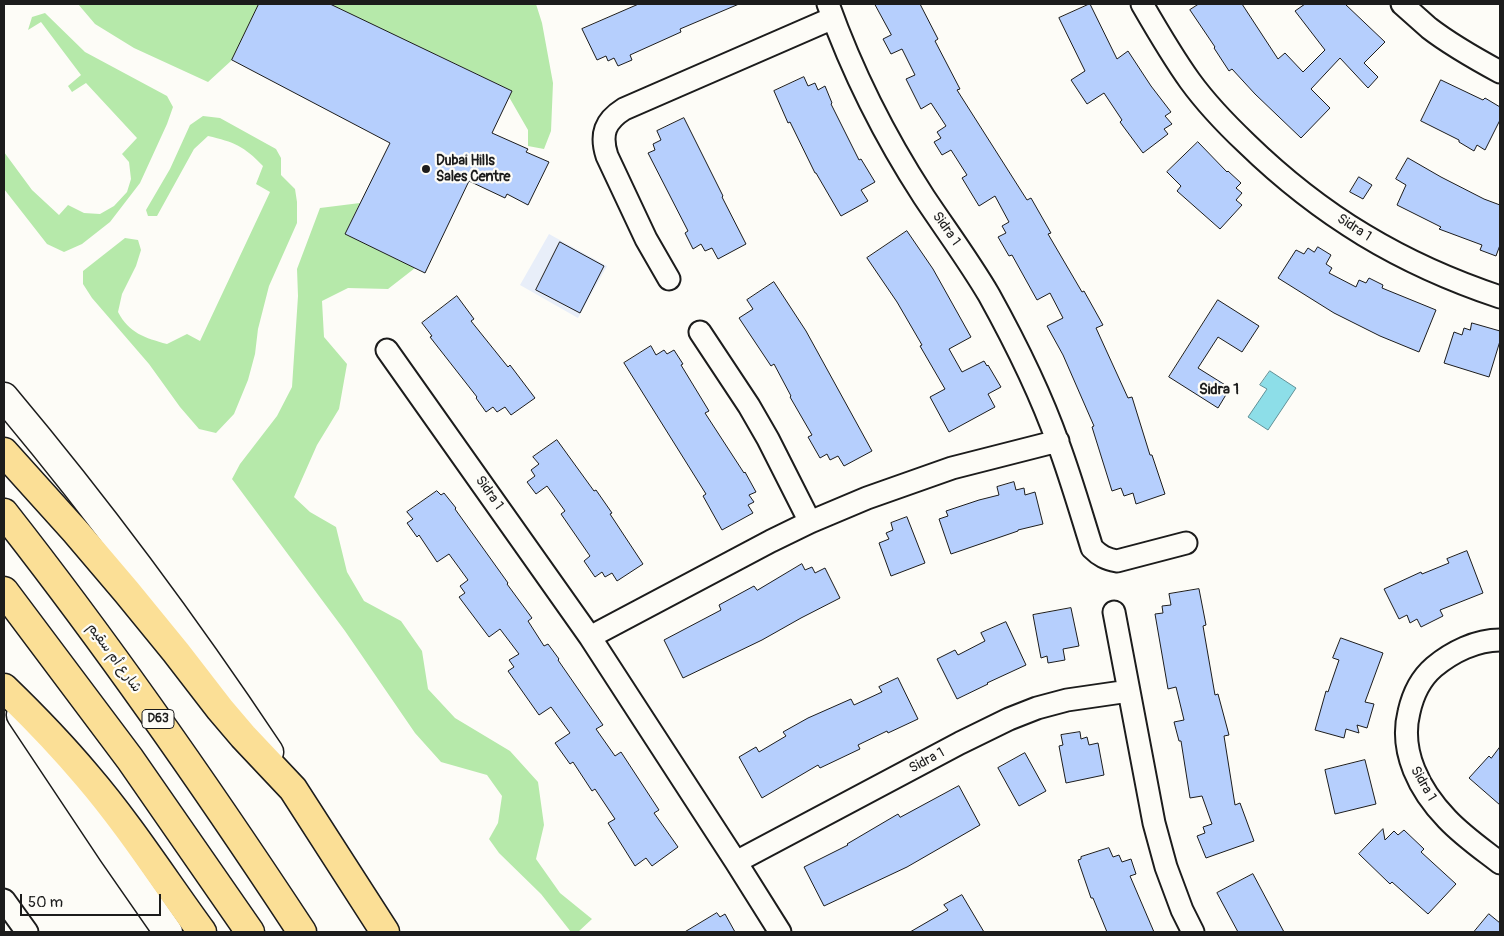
<!DOCTYPE html>
<meta charset="utf-8">
<style>
body{margin:0}
#map{position:relative;width:1504px;height:936px;overflow:hidden;background:#fdfcf7;font-family:Pangolin,sans-serif}
canvas{display:block}
.frame{position:absolute;inset:0;border:5px solid #1c1c1c;pointer-events:none}
.scale{position:absolute;left:20px;top:894px;width:141px;height:22px;box-sizing:border-box;border:2px solid #1c1c1c;border-top:0;padding-left:6px;font-size:15px;line-height:18px;white-space:nowrap;color:#1c1c1c;-webkit-text-stroke:4px #fdfcf7;paint-order:stroke}
</style>
<div id="map">
<canvas width="1504" height="936"></canvas>
<div class="frame"></div>
<div class="scale">50 m</div>
</div>
<script>
const ctx = document.querySelector('canvas').getContext('2d');
ctx.lineJoin = 'round';
function fill(path, color) { ctx.fillStyle = color; ctx.fill(path, 'evenodd'); }
function trace(path, color, width, dash) { ctx.strokeStyle = color; ctx.lineWidth = width; ctx.lineCap = dash ? 'butt' : 'round'; ctx.setLineDash(dash || []); ctx.stroke(path); }
function write(font, color, halo, rows, align = 'center') {
  ctx.font = font + ' Pangolin,"Playpen Sans Arabic",sans-serif'; ctx.lineWidth = 4.5; ctx.setLineDash([]); ctx.textBaseline = 'middle'; ctx.strokeStyle = halo; ctx.fillStyle = color; for (const [text, x, y, turn = 0] of rows) {
    ctx.save(); ctx.translate(x, y); ctx.rotate((+turn || 0) * Math.PI / 180); ctx.textAlign = isNaN(turn) ? turn : align; if (halo) ctx.strokeText(text, 0, 0); ctx.fillText(text, 0, 0); ctx.restore();
  }
}
fill(new Path2D(`
 M549 234 607 266 578 318 520 285Z`), '#e8eef9');
fill(new Path2D(`
 M78 4H259L232 60 208 82 134 48 95 24Z
 M330 4H536L542 23 553 83 551 131 544 149 528 146V130L509 97 512 91 435 54 423 78 414 45Z
 M45 13 85 52 167 96 173 107 167 124 140 183 110 222 82 244 64 252 47 244 4 189V152L32 190 59 215 68 205 84 213 100 214 114 206 127 192 131 179 129 162 122 154 137 138 86 83 72 92 68 86 81 75 41 22 28 30 32 17Z
 M203 116 220 118 276 149 281 158V175L295 189 297 202V223L269 286 258 329 255 354 248 380 234 414 216 433 199 429 180 407 149 364 92 298 83 284V271L125 238 138 240 141 250 136 266 122 294 118 312C129 333 145 338 167 344L187 334 200 341 270 192 256 184 263 166C244 146 234 142 208 136L194 149 157 216H148L146 210 170 169 190 125Z
 M360 203 345 234 415 268 388 289 348 288 322 301 324 337 347 364 339 409 317 445 294 497 310 512 336 527 347 572 364 601 401 621 422 651 428 689 455 718 510 751 538 782 544 825 536 859 560 893 592 919 578 932H571L541 894 499 853 489 839 498 823 502 796 487 775 441 762 415 733 345 631 232 479 240 464 277 416 292 387 298 296 297 269 320 208Z`), '#b6e9aa');
const water = new Path2D(`
 M1270 371 1296 388 1268 430 1248 417 1267 389 1260 385Z`);
fill(water, '#8ddee8');
trace(water, '#609096', 1);
const building = new Path2D(`
 M259 4H330L512 91 492 133 528 149 526 152 549 162 528 205 507 194 505 198 469 181 425 273 345 234 390 143 232 60Z
 M639 4H739L680 29 681 32 630 55 632 60 618 66 614 58 608 61 606 56 597 60 582 29Z
 M875 4H920L938 39 935 41 960 89 957 90 1027 200 1031 198 1051 233 1048 234 1082 292 1084 291 1103 325 1096 328 1128 398 1132 397 1150 455H1152L1165 494 1136 504 1133 493 1124 496 1121 488 1112 491 1092 427 1094 426 1063 355 1047 326 1063 318 1050 293 1037 300 1012 255 1009 256 998 237 1006 233 1002 226 1009 222 995 196 979 206 962 178 967 175 951 150 942 155 934 142 941 138 937 132 946 126 931 103 921 109 906 79 915 75 902 49 891 54 883 39 891 35Z
 M1090 4 1117 59 1128 51 1151 86 1171 112 1165 116 1172 124 1164 129 1168 134 1143 153 1120 122 1122 120 1104 93 1087 104 1071 80 1085 71 1059 18Z
 M1199 4H1242L1278 59 1285 53 1303 72 1325 50 1295 11 1305 4H1345L1385 42 1364 63 1378 77 1368 88 1340 58 1311 89 1330 108 1301 138 1255 94 1232 69 1229 71 1214 48 1215 47 1190 10Z
 M804 77 808 86 815 83 818 90 825 86 832 103 831 104 859 160 861 159 875 182 861 190 868 201 841 216 816 173H815L790 122 788 123 774 91Z
 M1441 80 1483 100 1485 98 1500 107V120L1485 150 1477 145 1474 151 1459 142V140L1421 121Z
 M684 118 723 196 722 197 746 244 718 259 712 248 705 251 701 244 693 249 685 233 688 231 648 153 655 150 653 144 661 140 657 131Z
 M1198 142 1227 172 1228 171 1241 183 1236 188 1242 193 1236 200 1242 205 1220 229 1177 191 1181 186 1167 172Z
 M1408 158 1441 177 1484 199 1500 205V245L1496 256 1480 250 1482 245 1439 229 1441 227 1397 205 1406 185 1396 179Z
 M1359 177 1372 185 1363 199 1350 192Z
 M907 231 933 269 971 337 949 349 962 372 984 361 987 366 988 365 1001 387 988 394 995 407 949 432 930 397 945 389 920 346 922 345 897 302 867 258Z
 M560 242 604 266 580 313 536 290Z
 M1318 247 1331 255 1326 264 1332 268 1329 273 1356 287 1359 280 1366 283 1369 278 1383 285 1382 288 1436 310 1419 352 1380 336 1334 313 1278 278 1296 250 1304 254 1308 248 1314 252Z
 M774 282 806 331 872 451 844 466 838 456 830 460 827 454 820 458 808 437 812 435 790 397 791 396 774 364 771 366 739 318 753 309 747 300Z
 M457 296 474 319 471 321 508 367 510 365 535 398 511 415 505 407 497 412 493 407 486 412 476 398 477 397 430 337 432 336 422 323Z
 M1218 300 1259 326 1242 352 1218 337 1198 368 1230 388 1218 408 1169 377Z
 M1472 323 1500 331V341L1489 377 1444 363 1454 332 1462 335 1464 328 1470 330Z
 M651 346 656 355 664 350 667 354 674 350 683 364 681 365 709 411 705 413 744 473 745 472 756 492 749 495 754 502 748 505 753 513 722 530 703 496 706 494 624 363Z
 M557 440 594 491 596 490 612 513 610 514 643 564 617 581 612 573 605 577 602 572 595 577 584 561 590 556 561 514 565 511 547 486 536 494 527 482 535 476 531 470 539 464 533 457Z
 M1014 482 1016 490 1024 488 1025 495 1035 492 1043 524 1018 530V531L951 554 939 519 948 516 946 511 979 500 999 495 997 487Z
 M437 491 441 495 444 493 456 508 455 509 508 583 507 584 532 618 528 621 544 646 548 644 559 659 558 660 603 725 596 729 615 756 621 752 659 810 654 813 678 847 652 866 646 858 635 866 608 823 615 819 595 789 592 791 573 762 570 764 555 743 570 733 551 707 539 715 508 671 514 667 509 660 519 654 500 629 489 637 459 597 465 593 460 586 468 580 449 554 437 562 419 535 417 537 407 523 413 519 407 512Z
 M907 517 925 563 891 576 879 543 889 539 886 533 893 530 891 523Z
 M1467 551 1483 593 1440 610 1443 616 1421 627 1417 619 1410 623 1407 615 1399 619 1384 589 1421 572 1422 574 1449 563 1447 559Z
 M802 564 805 570 812 567 815 573 825 568 840 598 801 618 762 640 683 678 664 640 721 610 719 605 754 586 757 590Z
 M1199 589 1206 625 1203 626 1215 695 1218 694 1229 735 1224 736 1235 805 1240 803 1254 841 1206 858 1197 836 1205 833 1203 827 1212 824 1202 796 1190 798 1181 741H1179L1174 722 1184 720 1176 687 1168 689 1155 614 1163 613 1162 606 1171 605 1169 594Z
 M1071 608 1079 646 1063 649 1065 660 1048 663 1047 656 1041 658 1033 615Z
 M1006 622 1026 665 987 683 988 684 957 699 937 659 955 650 958 655 985 641 981 633Z
 M1341 638 1383 653 1365 702 1374 704 1367 728 1357 725 1359 733 1346 729 1344 738 1315 730 1326 691 1328 692 1339 660 1333 658Z
 M898 678 918 719 888 733 887 731 858 745 860 749 820 768 818 765 762 798 739 757 756 747 759 752 786 736 783 732 808 718 851 699 854 705 882 692 879 687Z
 M1080 732 1081 739 1087 737 1089 745 1098 743 1104 775 1066 783 1059 746 1063 745 1061 735Z
 M1500 747V805L1469 778 1489 756 1491 758Z
 M1025 753 1046 791 1019 806 998 768Z
 M1365 760 1376 804 1335 814 1325 770Z
 M959 786 980 825 907 867 824 906 804 867 848 845 847 844 898 814 900 817Z
 M1383 829 1385 840 1394 831 1398 835 1404 830 1424 849 1421 852 1456 884 1428 914 1392 882 1390 884 1359 854Z
 M1109 848 1113 857 1119 855 1122 862 1131 859 1136 874 1130 876 1154 932H1107L1093 898H1091L1078 860 1081 859V857Z
 M1253 874 1284 932H1238L1217 893Z
 M962 895 984 932H910L948 910 944 905Z
 M717 913 720 917 725 914 735 932H685Z
 M1489 914 1500 923V932H1474Z`);
fill(building, '#b6cffd');
trace(building, '#1c1c1c', 1);
const minor = new Path2D(`
 M828 4C852 71 885 137 924 197 946 230 969 261 989 295 1015 342 1040 392 1058 443 1071 478 1081 513 1092 548 1100 556 1106 559 1117 561L1186 543
 M1142 4C1157 30 1172 56 1190 81 1206 103 1226 124 1246 143 1321 216 1401 264 1500 297
 M1402 4C1411 12 1420 20 1429 28 1451 45 1476 59 1500 72
 M669 279 646 239 607 156C600 134 605 121 624 109L833 18
 M700 332 749 406 768 439 810 522
 M387 350 590 637 736 862 780 932
 M1114 612 1154 823 1166 867 1182 910 1193 932
 M590 637 771 541 810 522 867 498 952 468 1058 441
 M1500 640C1476 640 1452 652 1434 667 1420 679 1413 694 1409 712 1399 752 1420 791 1447 819 1463 836 1482 849 1500 863
 M736 862 960 743 1009 719 1037 708 1067 700 1129 691
 M4 900 27 932`);
const secondary = new Path2D(`
 M4 397C99 510 187 629 269 752
 M21 715 113 853 168 932`);
const primary = new Path2D(`
 M4 452 76 532 127 592 176 652 220 709 243 736 293 789 385 932
 M4 513C110 648 208 789 302 932
 M4 591 130 759 250 932
 M4 688C33 716 61 745 87 776 129 825 164 880 202 932`);
trace(minor, '#1c1c1c', 25);
trace(secondary, '#1c1c1c', 31);
trace(primary, '#1c1c1c', 31);
trace(minor, '#fdfcf7', 21);
trace(secondary, '#fdfcf7', 28);
trace(primary, '#fbdf96', 28);
for (const [x, y, r, color] of [
 [426,169,5,"#1c1c1c"]
]) { const dot = new Path2D(); dot.arc(x, y, r, 0, 2 * Math.PI); ctx.fillStyle = color; ctx.fill(dot); trace(dot, '#fdfcf7', 2); }
for (const [x, y, w] of [
 [158,719,32]
]) { const box = new Path2D(); box.roundRect(x - w / 2, y - 9.5, w, 19, 4); ctx.fillStyle = '#fdfcf7'; ctx.fill(box); trace(box, '#1c1c1c', 1); }
write('bold 12px', '#1c1c1c', null, [
 ["D63",158,719]
]);
write('bold 14px', '#1c1c1c', '#fdfcf7', [
 ["Dubai Hills",436,161],
 ["Sales Centre",436,177]
], 'left');
write('14px', '#1c1c1c', '#fdfcf7', [
 ["Sidra 1",1354,228,33],
 ["Sidra 1",946,229,55],
 ["Sidra 1",489,493,55],
 ["شارع أم سقيم",114,658,54],
 ["Sidra 1",927,761,-28],
 ["Sidra 1",1423,784,60]
]);
write('bold 15px', '#1c1c1c', '#fdfcf7', [
 ["Sidra 1",1219,390]
]);
</script>
